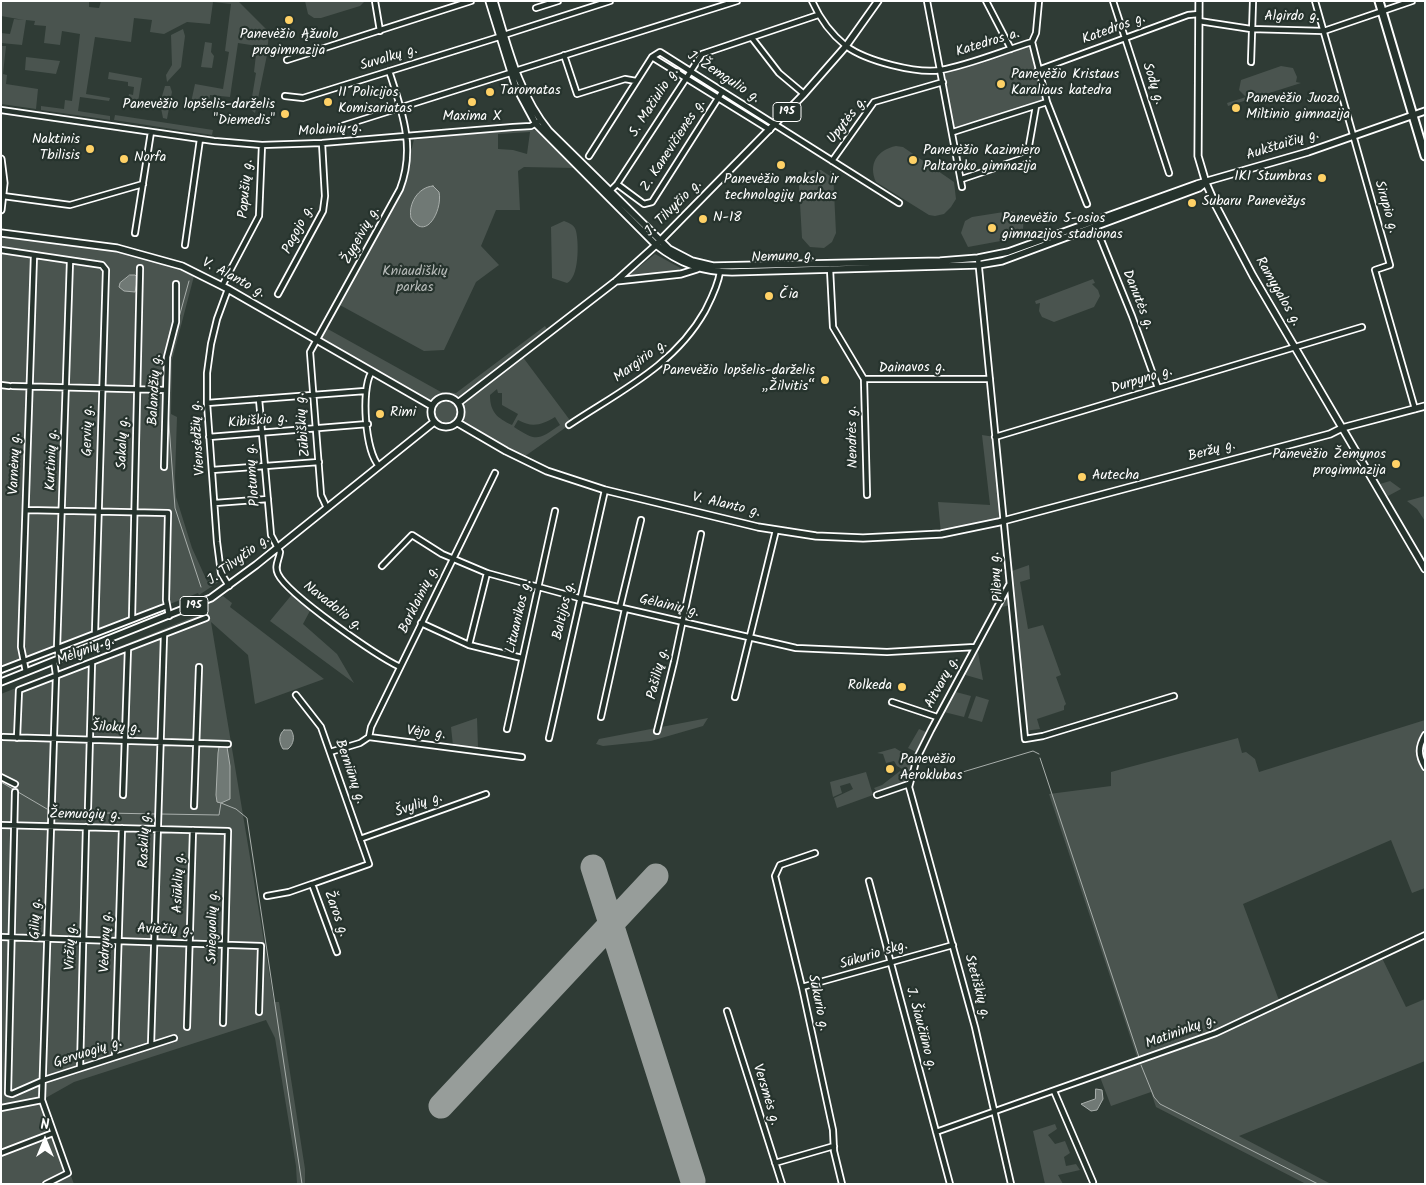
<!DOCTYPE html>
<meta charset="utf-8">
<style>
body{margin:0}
#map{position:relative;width:1426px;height:1185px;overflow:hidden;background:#2f3b35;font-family:Kalam,sans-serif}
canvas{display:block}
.frame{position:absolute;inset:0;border:2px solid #fff;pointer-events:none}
.north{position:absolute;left:20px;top:1115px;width:50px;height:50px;-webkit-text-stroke:4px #26332d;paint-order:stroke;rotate:0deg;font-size:14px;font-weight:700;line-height:20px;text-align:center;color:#fff}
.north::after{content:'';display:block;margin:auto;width:18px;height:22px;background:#fff;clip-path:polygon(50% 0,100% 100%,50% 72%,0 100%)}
</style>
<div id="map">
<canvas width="1426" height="1185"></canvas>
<div class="frame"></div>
<div class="north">N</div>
</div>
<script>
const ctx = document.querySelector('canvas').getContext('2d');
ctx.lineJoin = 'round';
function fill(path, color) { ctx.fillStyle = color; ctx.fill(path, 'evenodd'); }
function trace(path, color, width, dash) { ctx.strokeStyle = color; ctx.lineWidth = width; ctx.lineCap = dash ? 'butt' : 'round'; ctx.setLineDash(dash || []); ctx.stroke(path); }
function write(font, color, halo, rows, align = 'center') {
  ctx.font = font + ' Kalam,sans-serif'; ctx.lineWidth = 4.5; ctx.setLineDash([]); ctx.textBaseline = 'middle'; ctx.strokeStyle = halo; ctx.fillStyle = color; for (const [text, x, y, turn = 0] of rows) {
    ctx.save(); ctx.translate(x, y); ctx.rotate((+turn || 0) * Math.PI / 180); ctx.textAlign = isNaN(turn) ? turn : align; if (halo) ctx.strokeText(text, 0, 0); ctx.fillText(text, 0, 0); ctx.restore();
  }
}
fill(new Path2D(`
 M1 1H89V7L99 8 101 1H238L269 32 267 55 255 113 250 109 256 73 254 72 257 46 238 43 230 97 210 95 208 109 190 107 195 84 223 89 229 52 225 51 231 4 213 2 210 24 187 22 164 34 150 32 152 20 134 18 131 42 95 37 86 94 110 98 109 101 80 97 78 111 110 116V120L41 110V106L64 109 65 100 72 101 80 34 62 31 60 45 44 43 46 26 34 25 35 21 26 20 22 45 1 43V33L10 34 14 19 24 20 1 16Z
 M305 1H365L360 6 321 18H314L308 14Z
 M183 29 185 36 181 67 167 82 166 75 172 65 171 35Z
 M205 42 212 43 211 52 214 56 212 68 201 67Z
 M1032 42 1047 102 953 132 940 70Z
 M1 46H6L3 74 7 75 6 84 38 89 36 109 1 104Z
 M26 57 60 61 56 74 25 70Z
 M1281 66 1293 68 1297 77 1296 82 1301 83 1228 106 1227 103 1246 97 1239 90 1241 80Z
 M109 72 142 78 138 102 128 100 129 94 133 95 134 87 128 86V82L108 79Z
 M165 86H170L172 92 167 119 163 118 160 103Z
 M115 115 213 130 212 135 114 120Z
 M531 129 540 132 575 168 524 167 518 171 520 210H496L481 246 499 265 476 282 444 350 424 351 338 304 407 170 414 139ZM530 132 527 154 513 150 498 149V134Z
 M896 146 903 147 954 182 956 199 951 207 944 214 935 216 929 215 876 182C868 164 877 150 896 146Z
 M814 170H821L830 176V171H833L836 233 832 242 824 248 810 247 802 238 799 186 803 174Z
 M1010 211C1024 214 1028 228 1017 238L968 247 961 233 965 221 972 217Z
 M564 221C569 223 575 225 576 231 579 243 579 278 567 283L552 278 551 227Z
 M1 236 118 251 182 269 194 276 172 360 171 414 177 417 175 477 176 497 192 548 207 581 221 573 223 579 199 595 198 593 1 670Z
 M655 254 684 270 669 273 629 275Z
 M1093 279 1095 283 1092 284 1098 290 1100 296 1094 307 1054 322 1042 317 1039 311 1040 303 1036 304 1035 301Z
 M545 326 548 331 464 396C456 399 450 394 443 396 436 397 434 402 427 401L322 341 321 338 326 328 441 392 456 393Z
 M522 356 572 423 521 459C506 451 473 437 464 422 462 418 463 407 465 403ZM497 389 498 393H502V405L518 414 512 425C497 418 490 412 490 395ZM555 417 560 425C538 440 537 442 514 427L518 420C532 428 542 425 555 417Z
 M433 413a14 14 0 1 1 28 0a14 14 0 1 1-28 0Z
 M982 435 995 437 1005 521 941 534 938 502 990 505Z
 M1390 481 1401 489 1388 496 1380 484Z
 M1425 496V521L1417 509 1407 501Z
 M1029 565 1030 579 1020 582 1028 629 1043 625 1061 675 1056 677 1066 704 1064 706V710L1037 719 1040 729 1024 731 1011 605 997 608 1005 595 1012 591V571Z
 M294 592 312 607 303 624 337 654 354 683 270 621Z
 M223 596 232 603 230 607 324 679 255 704 248 655 211 622 274 1002H279L305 1169V1184H297L296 1166 275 1038 266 1020 74 1082 42 1100 74 1184H1V694L208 611 204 605Z
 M978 652 983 680 962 674Z
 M956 692 971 696 964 717 944 712Z
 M976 696 989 700 982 722 968 718Z
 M477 718 478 748 453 746 451 727Z
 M708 718 703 726 651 741 603 746 596 744 599 739Z
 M1425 720V735L1420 744 1425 767V888L1412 893 1391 840 1243 904 1280 1003 1381 956 1406 1007 1425 999V1061L1239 1136 1331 1184H1306L1156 1107 1151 1092 1111 1106 1100 1077 1139 1063 1049 794 1111 786V772L1238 738 1242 753 1246 752 1255 759 1259 772Z
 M919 729 926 732 916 752 908 748Z
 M895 748 913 759 909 773 897 766 894 761 886 763 883 754 877 753Z
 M900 771 907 778 905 783 877 792 874 788 882 785Z
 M866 772 873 795 837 808 834 798 853 789 850 783 840 786 842 793 833 797 830 782Z
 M1055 1124 1057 1129 1048 1135 1055 1144 1065 1141 1070 1153 1064 1157 1066 1166 1076 1164 1080 1170 1058 1175 1063 1184H1045L1033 1131Z`), '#4a544f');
const water = new Path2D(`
 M433 186 439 192C443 209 426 243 411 218 408 204 418 187 433 186Z
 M130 275H135L138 278 135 292 124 291 119 287 120 283Z
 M284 730H291C295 736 294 744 288 749H283C279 743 278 735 284 730Z
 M222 746 227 747 230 766V799L221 803 217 802 216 795 218 753 219 747Z
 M1096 1089 1102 1090 1103 1099 1097 1110 1091 1111 1081 1104 1095 1099Z`);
fill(water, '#707975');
trace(water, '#a9afac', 1);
trace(new Path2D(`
 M178 321 189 281
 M168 411 175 508 201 587
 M1040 758 1139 1057
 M946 777 1033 751 1039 754
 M1 782 47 809
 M56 812 156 814
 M160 814 219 815 221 803 236 809 247 818 302 1184
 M1141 1065 1154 1097 1160 1104 1318 1184`), '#a9afac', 1);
trace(new Path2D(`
 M593 867 693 1181
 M441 1106 656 876`), '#979d9a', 25);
const minor = new Path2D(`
 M375 1 380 31
 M812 1C820 19 831 34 846 46 866 61 917 74 941 70 972 64 1002 51 1032 42
 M927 1 962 187
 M986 1 1011 49
 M1113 1 1169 173
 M1315 1 1390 265 1375 270 1415 409
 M536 8 558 1
 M1199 21 1251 29 1324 31 1412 1
 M504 35 610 1
 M752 38 779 73 804 94
 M1032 42 1047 102 1087 204
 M1032 42 1036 33 1039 1
 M564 55 577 94 625 79 636 81
 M652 57 770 130
 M287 60 471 1
 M1251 62 1253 1
 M1038 70 1188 15 1199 14
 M515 71 737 1
 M285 96 303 98 499 37
 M1 110 214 141 262 145 322 143 513 127 531 126 538 122
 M342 126 510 73
 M953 132 1047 102
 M589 156 652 57 660 52 899 203
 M832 161 874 102 943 82
 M962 179 1027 157 1036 106
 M617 184 644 204 652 202 722 92
 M609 192 617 184 702 54 818 15
 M3 196 70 205 143 184
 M1095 225 1132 316 1158 388
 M135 233 151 132
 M185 245 200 139
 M1 250 102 265 106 270 95 632
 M978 258 1025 739 1043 736 1174 696
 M830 269 833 327 864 379H990
 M222 286 259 216 262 145
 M228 289 217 319 211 344 207 373V403L217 542 221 573 229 586
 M278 294 323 211 325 196 322 143
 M371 373C361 390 365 451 379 466
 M864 379 867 495
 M1 385 9 386
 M12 386 166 390
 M259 399 271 535 280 552C279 560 274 566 278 574 288 595 377 656 400 667
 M207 403 365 391
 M569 425C620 391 674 366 705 311 711 299 718 286 720 272
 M209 437 368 424
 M995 437 1362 327
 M164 467 167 357 176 322V284
 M212 470 319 462
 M215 503 268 499
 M327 508 321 495 310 352 400 189C416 148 402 111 389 71
 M26 510 168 513 166 600 169 616
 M382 566 412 535 442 554 487 573 579 598 796 648 887 652 975 647
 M1009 585 931 730 917 758 909 787 975 1027 1011 1184
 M620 607 641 520
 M132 618 140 268
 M421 623 469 645 522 658
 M469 645 487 573
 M60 659 57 648 70 261
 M1 670 167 606
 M26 672 21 647 34 255
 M296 695 321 727 369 864 312 884 337 952
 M735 697 776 530
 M892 702 937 717
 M601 717 625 609
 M507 729 555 511
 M657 731 674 662 701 534
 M1425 735C1418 747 1418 755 1425 767
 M3 737 228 744
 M369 737 371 727 495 473
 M17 738 19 690 206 618
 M549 738 605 490
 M330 752 360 743 369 737 522 757
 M1 777 15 784
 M15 792 8 1093 12 1094 44 1080 174 1038
 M123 795 128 648
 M877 795 909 784
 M194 806 199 667
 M88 808 92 662
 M1 825 228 831 223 1023
 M360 839 486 794
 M815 853 780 865 775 876 802 987 833 1130 834 1151 842 1184
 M869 881 950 1184
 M267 896 289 892 312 884
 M1 937 261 946 259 1012
 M802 987 953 945
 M727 1011 782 1184
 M187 1027 193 830
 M151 1045 164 635
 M115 1056 122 828
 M80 1068 86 827
 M1054 1091 1093 1182
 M1 1108 42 1100
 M936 1132 1216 1033 1425 935
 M1 1153 53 1133
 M775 1163 834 1146
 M46 1184 68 1173 42 1100 56 675 54 661`);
const major = new Path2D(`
 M489 1 515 85 536 124 656 245C679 263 702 272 732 272L978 265 1002 261 1199 188 1204 184
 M494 1C508 47 518 93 549 131L669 249 692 261 713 266 940 261 978 258 1008 252 1197 184 1308 152 1425 111
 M1199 1 1198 156 1206 183 1216 206 1253 276 1425 569
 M1 159 4 183 1 210
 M1 233 117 248 182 266 228 289 432 406
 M616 281 681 274 697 269
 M431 412a15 15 0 1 1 30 0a15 15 0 1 1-30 0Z
 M458 403 616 281 656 245 804 94 846 46 878 1
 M458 423 506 451 547 471 605 490 758 527 816 536 863 538 941 534 999 522 1330 434 1342 428 1425 406
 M1 682 211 598 256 565 434 422`);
const highway = new Path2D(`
 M1379 1 1425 156`);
trace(minor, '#fff', 8);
trace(major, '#fff', 9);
trace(highway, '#fff', 11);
trace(minor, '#26332d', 4.5);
trace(major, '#26332d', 5.5);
trace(highway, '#26332d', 7);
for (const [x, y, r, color] of [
 [289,20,5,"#ffd166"],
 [1001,84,5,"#ffd166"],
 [490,92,5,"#ffd166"],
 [328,102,5,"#ffd166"],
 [472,102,5,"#ffd166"],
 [1236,108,5,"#ffd166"],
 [285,114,5,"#ffd166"],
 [90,149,5,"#ffd166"],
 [124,159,5,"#ffd166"],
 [913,160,5,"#ffd166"],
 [781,165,5,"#ffd166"],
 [1322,178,5,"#ffd166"],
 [1192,203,5,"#ffd166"],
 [703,219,5,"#ffd166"],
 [992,228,5,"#ffd166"],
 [769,296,5,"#ffd166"],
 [825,380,5,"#ffd166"],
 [380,414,5,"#ffd166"],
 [1396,464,5,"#ffd166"],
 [1082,477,5,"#ffd166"],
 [902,687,5,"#ffd166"],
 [890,769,5,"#ffd166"]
]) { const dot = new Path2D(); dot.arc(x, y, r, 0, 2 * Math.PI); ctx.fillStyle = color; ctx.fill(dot); trace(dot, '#26332d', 2); }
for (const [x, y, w] of [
 [787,112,28],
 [194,606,28]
]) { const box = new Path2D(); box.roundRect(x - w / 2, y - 9.5, w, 19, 4); ctx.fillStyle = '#26332d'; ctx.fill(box); trace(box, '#fff', 1); }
write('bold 12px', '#fff', null, [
 ["195",787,112],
 ["195",194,606]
]);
write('14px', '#fff', '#26332d', [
 ["Algirdo g.",1292,18],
 ["Katedros g.",1114,30,-20],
 ["Katedros a.",988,44,-17],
 ["Suvalkų g.",389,59,-17],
 ["J. Žemgulio g.",723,78,33],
 ["Sodų g.",1152,84,72],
 ["S. Mačiulio g.",655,103,-57],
 ["Upytės g.",848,121,-52],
 ["Molainių g.",330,131,-4],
 ["Z. Kanevičienės g.",674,146,-57],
 ["Aukštaičių g.",1283,146,-17],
 ["Papušių g.",247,189,-85],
 ["Sirupio g.",1385,207,74],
 ["J. Tilvyčio g.",674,209,-45],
 ["Pagojo g.",299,230,-63],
 ["Žygeivių g.",362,236,-61],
 ["Nemuno g.",783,258,-2],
 ["V. Alanto g.",233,279,28],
 ["Ramygalos g.",1277,292,60],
 ["Danutės g.",1137,300,68],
 ["Margirio g.",641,362,-36],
 ["Dainavos g.",912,369,-1],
 ["Durpyno g.",1142,381,-17],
 ["Balandžių g.",156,390,-87],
 ["Kibiškio g.",258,422,-5],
 ["Zūbiškių g.",304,425,-95],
 ["Gervių g.",89,431,-89],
 ["Nendrės g.",854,437,-91],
 ["Viensėdžių g.",199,438,-94],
 ["Sakalų g.",124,443,-88],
 ["Beržų g.",1212,452,-15],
 ["Kurtinių g.",53,460,-88],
 ["Varnėnų g.",16,464,-88],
 ["Plotumų g.",254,475,-95],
 ["V. Alanto g.",726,506,13],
 ["J. Tilvyčio g.",239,561,-37],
 ["Pilėnų g.",998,577,-95],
 ["Barklainių g.",420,600,-64],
 ["Navadolio g.",332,607,38],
 ["Gėlainių g.",669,607,13],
 ["Baltijos g.",565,611,-77],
 ["Lituanikos g.",520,617,-77],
 ["Mėlynių g.",86,652,-21],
 ["Pašilių g.",659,674,-76],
 ["Aitvarų g.",943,683,-62],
 ["Šilokų g.",116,729,2],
 ["Vėjo g.",426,734,6],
 ["Berniūnų g.",349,772,71],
 ["Švylių g.",419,806,-19],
 ["Žemuogių g.",85,816,1],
 ["Raskilų g.",146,840,-88],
 ["Asiūklių g.",180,883,-88],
 ["Žaros g.",335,914,70],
 ["Gilių g.",37,919,-88],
 ["Snieguolių g.",214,927,-89],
 ["Aviečių g.",165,931,2],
 ["Vėdrynų g.",107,942,-88],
 ["Viržių g.",72,947,-88],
 ["Sūkurio skg.",874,956,-17],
 ["Stetiškių g.",976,987,75],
 ["Sūkurio g.",817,1003,78],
 ["J. Šiaučiūno g.",920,1029,75],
 ["Matininkų g.",1181,1033,-20],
 ["Gervuogių g.",88,1054,-18],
 ["Versmės g.",765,1095,73]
]);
write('14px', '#fff', '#26332d', [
 ["Panevėžio Ąžuolo",289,36,"center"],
 ["progimnazija",289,52,"center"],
 ["Panevėžio Kristaus",1011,76],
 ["Karaliaus katedra",1011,92],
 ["Taromatas",500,92],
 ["II Policijos",338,94],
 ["Komisariatas",338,110],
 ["Panevėžio Juozo",1246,100],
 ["Miltinio gimnazija",1246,116],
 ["Panevėžio lopšelis-darželis",275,106,"right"],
 ["\"Diemedis\"",275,122,"right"],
 ["Maxima X",472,118,"center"],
 ["Naktinis",80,141,"right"],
 ["Tbilisis",80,157,"right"],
 ["Panevėžio Kazimiero",923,152],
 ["Paltaroko gimnazija",923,168],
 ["Norfa",134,159],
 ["IKI Stumbras",1312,178,"right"],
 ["Panevėžio mokslo ir",781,181,"center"],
 ["technologijų parkas",781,197,"center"],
 ["Subaru Panevėžys",1202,203],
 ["N-18",713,219],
 ["Panevėžio 5-osios",1002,220],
 ["gimnazijos stadionas",1002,236],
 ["Čia",779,296],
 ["Panevėžio lopšelis-darželis",815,372,"right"],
 ["„Žilvitis“",815,388,"right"],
 ["Rimi",390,414],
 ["Panevėžio Žemynos",1386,456,"right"],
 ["progimnazija",1386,472,"right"],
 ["Autecha",1092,477],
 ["Rolkeda",892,687,"right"],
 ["Panevėžio",900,761],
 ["Aeroklubas",900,777]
], 'left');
write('14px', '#b7bbb9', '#26332d', [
 ["Kniaudiškių",415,273],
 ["parkas",415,289]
]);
</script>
